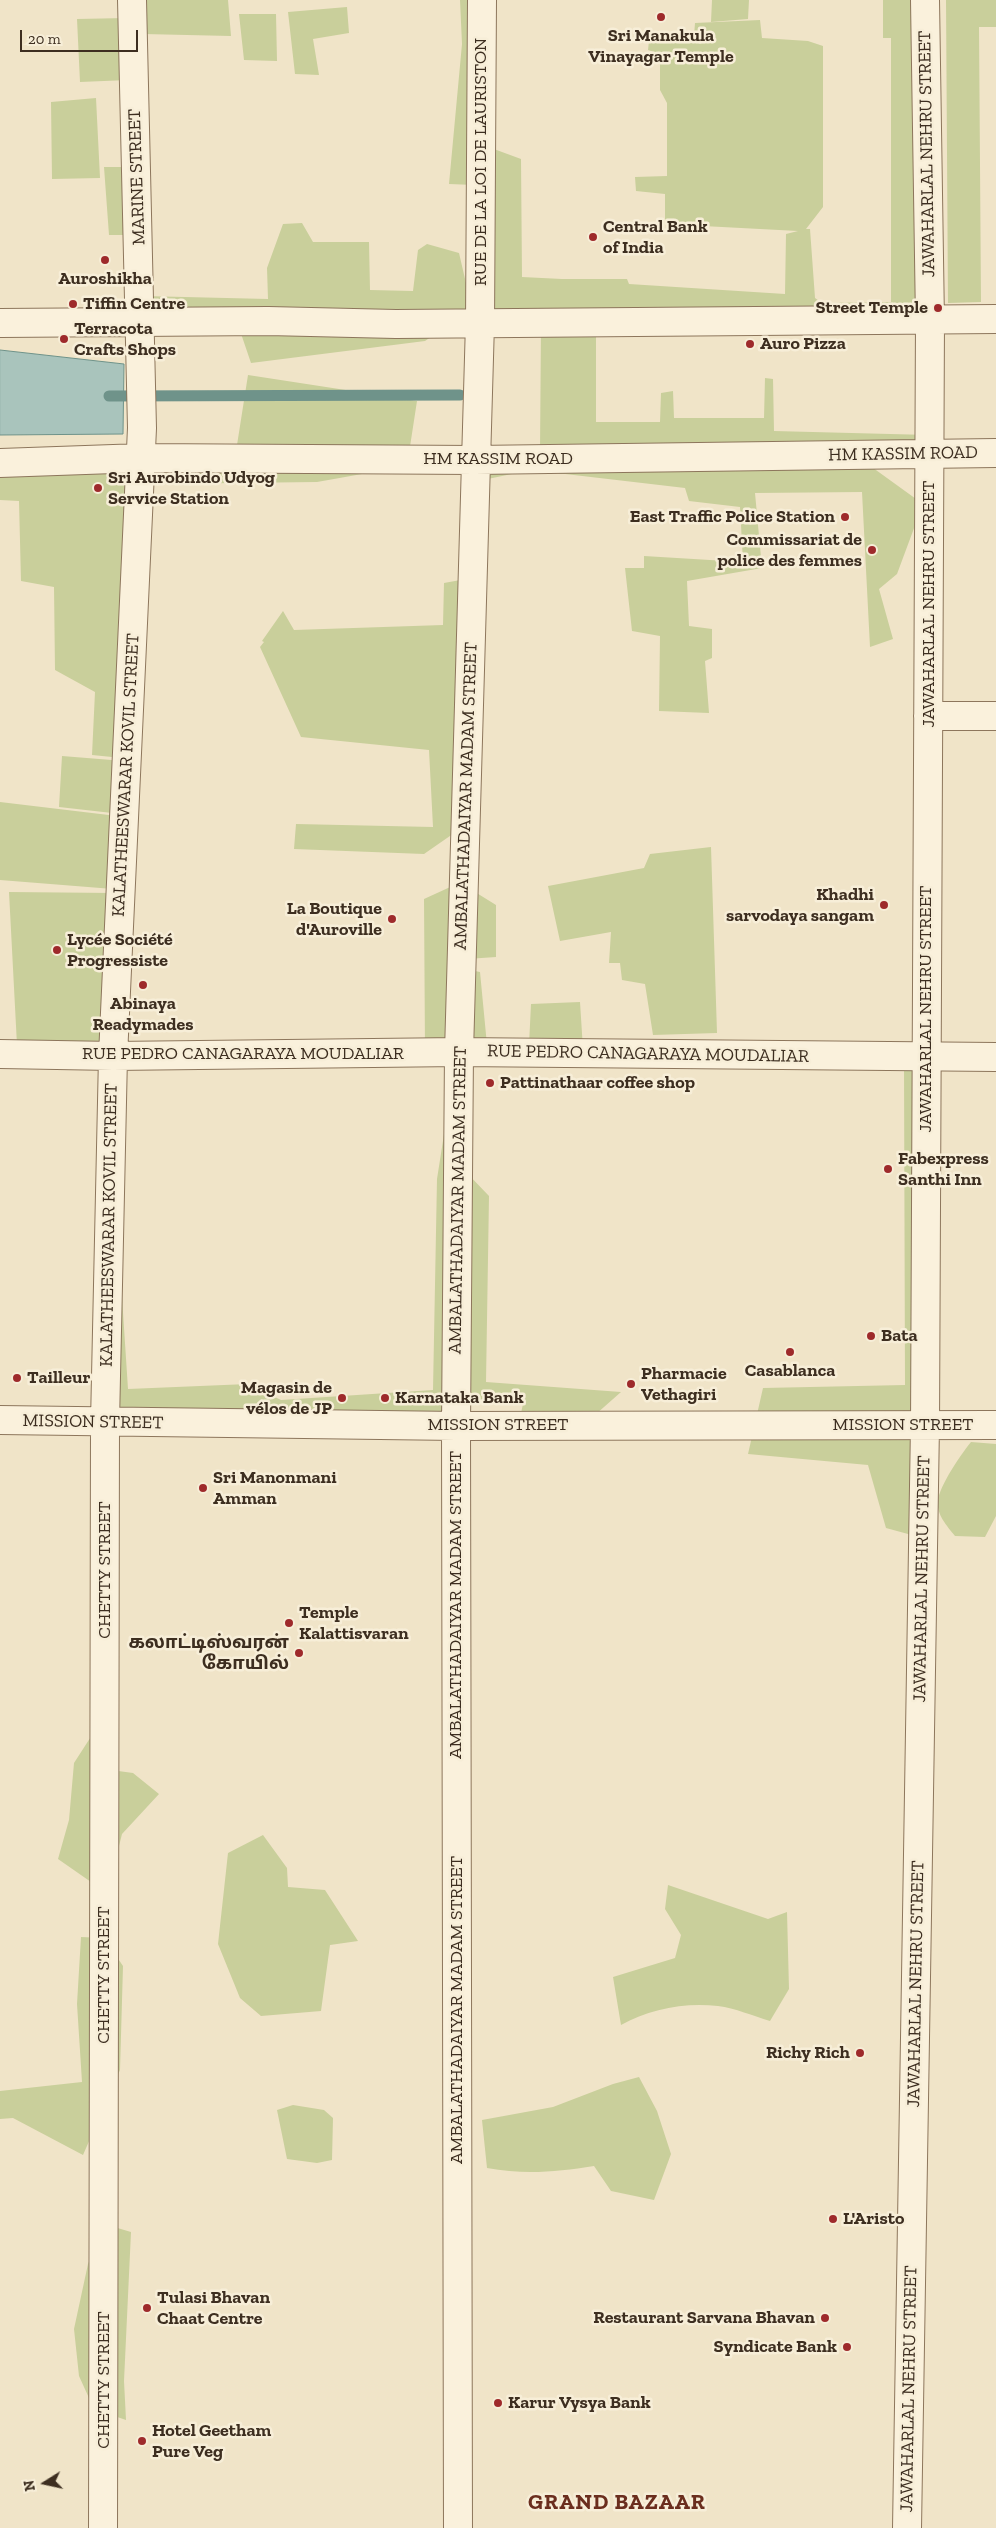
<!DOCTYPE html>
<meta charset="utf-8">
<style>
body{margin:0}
#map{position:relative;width:996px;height:2528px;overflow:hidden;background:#f0e4c8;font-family:"Zilla Slab",serif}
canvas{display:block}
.north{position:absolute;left:20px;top:2458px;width:50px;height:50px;-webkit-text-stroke:4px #f7eed8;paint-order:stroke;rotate:260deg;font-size:14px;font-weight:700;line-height:20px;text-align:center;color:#3d2e20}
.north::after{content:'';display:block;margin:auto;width:18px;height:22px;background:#3d2e20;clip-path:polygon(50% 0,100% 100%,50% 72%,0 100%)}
.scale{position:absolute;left:20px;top:30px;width:118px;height:22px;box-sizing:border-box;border:2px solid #3d2e20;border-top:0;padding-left:6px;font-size:15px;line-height:18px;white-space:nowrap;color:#3d2e20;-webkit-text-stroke:4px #f7eed8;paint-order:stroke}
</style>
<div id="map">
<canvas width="996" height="2528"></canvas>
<div class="north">N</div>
<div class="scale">20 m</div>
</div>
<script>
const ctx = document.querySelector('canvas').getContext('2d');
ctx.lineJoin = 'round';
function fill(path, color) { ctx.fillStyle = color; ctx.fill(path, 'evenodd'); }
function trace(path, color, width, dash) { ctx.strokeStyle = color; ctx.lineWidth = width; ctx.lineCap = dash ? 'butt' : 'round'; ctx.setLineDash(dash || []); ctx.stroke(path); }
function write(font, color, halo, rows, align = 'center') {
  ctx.font = font + ' "Zilla Slab","Noto Sans Tamil",serif'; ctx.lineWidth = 5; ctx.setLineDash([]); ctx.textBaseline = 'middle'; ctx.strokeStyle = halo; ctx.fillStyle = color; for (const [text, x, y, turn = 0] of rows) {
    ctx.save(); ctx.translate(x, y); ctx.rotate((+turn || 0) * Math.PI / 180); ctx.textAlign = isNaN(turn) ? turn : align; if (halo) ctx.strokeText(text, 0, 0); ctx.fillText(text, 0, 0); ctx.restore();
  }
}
fill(new Path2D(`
 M144 0H228L231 36 143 34Z
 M460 0H476L474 185 449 184 462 44Z
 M712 0H749L748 19 711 22Z
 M883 0H921L927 319 483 321V145L521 159 522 277 562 279H627L629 284 785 294 786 234 798 231 665 224V194L636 191 635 177 667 176V103L660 90V54L648 50 649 41 694 36 695 23 760 20 762 38 808 41 823 46V207L806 229H810L815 298 822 303 891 302V38H883Z
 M946 0H996V27H979L981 302 948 303Z
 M347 7 349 33 313 39 319 75 295 74 288 12Z
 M239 14H276L277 61 244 60Z
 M126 18 128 80 80 82 77 19Z
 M96 98 100 178 52 179 51 102Z
 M104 167H133L135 235H109Z
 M302 223 313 242H369L370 290 413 291 418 250 427 244 459 253 472 309 425 341 251 363 235 316 142 305 143 296 268 299 267 268 283 224Z
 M541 325H596V422H660L661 393 673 391 674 418H764L765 378 773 379 774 431 929 435V453L480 457 489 452 540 451Z
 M248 375 417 401 407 466 317 482 153 484 150 451 237 445Z
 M479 462 869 465 923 504 897 574 879 589 893 639 870 647 862 492 755 493 762 568 687 581 689 626 712 629V658L705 661 709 713 659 711 660 636 632 631 625 568H644V556L743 562 740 507 689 501 685 488 531 470 478 481Z
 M138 464 122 758 92 755 95 692 55 670 54 587 21 581 19 501 0 500V469Z
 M466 579 460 829 424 854 294 849 296 824 433 827 429 750 301 737 260 647 264 642 262 641 283 611 294 630 443 625 444 583Z
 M62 756 124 761 121 814 59 807Z
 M0 802 117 816 113 889 0 880Z
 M711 847 717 1033 653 1035 645 984 622 980 620 963H609L611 932 560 941 548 886 644 868 650 854Z
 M459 883 456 1050H425L424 899Z
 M467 887 496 905V957L467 959Z
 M9 892 114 893 104 1050 17 1045Z
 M465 969 480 972 487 1045H529L531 1004 580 1002 583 1049 462 1050Z
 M922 1065 919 1537 886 1528 868 1465 748 1454 763 1388 905 1385 904 1066Z
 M453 1077 449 1420 109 1417 118 1236 128 1389 248 1384 281 1400 433 1390 437 1179Z
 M465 1171 489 1196 486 1382 621 1392 587 1422H519L523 1404 460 1399Z
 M971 1442 996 1444V1516L985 1537 955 1536C947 1526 936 1514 938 1501 939 1486 962 1453 971 1442Z
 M94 1732 111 1770 133 1773 159 1794 122 1834 112 1874 91 1882 58 1859 69 1820 74 1763Z
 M263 1835 287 1868 288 1887 325 1890 358 1941 330 1945 321 2011 261 2016 240 1998 218 1944 228 1853Z
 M668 1885 768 1919 787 1912 789 1989 770 2021C753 2016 735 2008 718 2006 685 2002 649 2009 621 2025L613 1977 675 1958 681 1935 665 1909Z
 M81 1937 104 1938 123 1966 120 2070 83 2155 13 2118 0 2119V2091L82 2082 77 2004Z
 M639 2077 657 2111 671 2154 654 2200 611 2191 594 2166C557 2172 524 2175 487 2168L482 2120 553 2107 613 2084Z
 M293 2105 324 2110 333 2118 332 2160 317 2163 287 2159 277 2110Z
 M104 2224 131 2232 124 2381 126 2420 94 2409 79 2376 74 2329 88 2264Z`), '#c9cf9b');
const water = new Path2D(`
 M0 350 124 364 123 434 0 435Z`);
fill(water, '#a9c4bc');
trace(water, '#6f938a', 1);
trace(new Path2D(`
 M109 396 460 395`), '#6f938a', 11);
const minor = new Path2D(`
 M0 323 268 321 396 324 996 319
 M0 463 142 458 475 460 996 453
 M928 716H996
 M0 1054 113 1056 459 1052 996 1057
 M0 1420 456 1426 996 1425
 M103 2528 105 1422 113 1056 142 428 132 0
 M458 2528 456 1426 459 1052 480 323 482 0
 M907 2528 925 1425 930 321 925 0`);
trace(minor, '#8d765c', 30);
trace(minor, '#faf1dc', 28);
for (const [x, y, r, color] of [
 [661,17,5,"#9e2a2b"],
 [593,237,5,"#9e2a2b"],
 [105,260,5,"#9e2a2b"],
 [73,304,5,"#9e2a2b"],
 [938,308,5,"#9e2a2b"],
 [64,339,5,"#9e2a2b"],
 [750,344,5,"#9e2a2b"],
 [98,488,5,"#9e2a2b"],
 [845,517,5,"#9e2a2b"],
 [872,550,5,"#9e2a2b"],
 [884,905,5,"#9e2a2b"],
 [392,919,5,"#9e2a2b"],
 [57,950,5,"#9e2a2b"],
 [143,985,5,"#9e2a2b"],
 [490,1083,5,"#9e2a2b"],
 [888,1169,5,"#9e2a2b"],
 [871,1336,5,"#9e2a2b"],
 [790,1352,5,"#9e2a2b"],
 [17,1378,5,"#9e2a2b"],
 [631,1384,5,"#9e2a2b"],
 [342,1398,5,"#9e2a2b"],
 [385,1398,5,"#9e2a2b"],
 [203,1488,5,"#9e2a2b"],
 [289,1623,5,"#9e2a2b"],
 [299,1653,5,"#9e2a2b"],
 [860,2053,5,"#9e2a2b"],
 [833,2219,5,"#9e2a2b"],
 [147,2308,5,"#9e2a2b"],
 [825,2318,5,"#9e2a2b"],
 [847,2347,5,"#9e2a2b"],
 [498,2403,5,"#9e2a2b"],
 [142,2441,5,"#9e2a2b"]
]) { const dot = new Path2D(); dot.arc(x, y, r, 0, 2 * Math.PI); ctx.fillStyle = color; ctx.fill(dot); trace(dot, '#f7eed8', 2); }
write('bold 18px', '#3d2e20', '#f7eed8', [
 ["Sri Manakula",661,36,"center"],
 ["Vinayagar Temple",661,57,"center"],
 ["Central Bank",603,227],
 ["of India",603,248],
 ["Auroshikha",105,279,"center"],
 ["Tiffin Centre",83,304],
 ["Street Temple",928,308,"right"],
 ["Terracota",74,329],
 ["Crafts Shops",74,350],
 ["Auro Pizza",760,344],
 ["Sri Aurobindo Udyog",108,478],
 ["Service Station",108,499],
 ["East Traffic Police Station",835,517,"right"],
 ["Commissariat de",862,540,"right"],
 ["police des femmes",862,561,"right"],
 ["Khadhi",874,895,"right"],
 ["sarvodaya sangam",874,916,"right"],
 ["La Boutique",382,909,"right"],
 ["d'Auroville",382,930,"right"],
 ["Lycée Société",67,940],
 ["Progressiste",67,961],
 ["Abinaya",143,1004,"center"],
 ["Readymades",143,1025,"center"],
 ["Pattinathaar coffee shop",500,1083],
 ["Fabexpress",898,1159],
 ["Santhi Inn",898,1180],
 ["Bata",881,1336],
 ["Casablanca",790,1371,"center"],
 ["Pharmacie",641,1374],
 ["Vethagiri",641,1395],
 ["Tailleur",27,1378],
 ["Magasin de",332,1388,"right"],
 ["vélos de JP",332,1409,"right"],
 ["Karnataka Bank",395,1398],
 ["Sri Manonmani",213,1478],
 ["Amman",213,1499],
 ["Temple",299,1613],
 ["Kalattisvaran",299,1634],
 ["கலாட்டிஸ்வரன்",289,1643,"right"],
 ["கோயில்",289,1664,"right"],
 ["Richy Rich",850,2053,"right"],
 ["L'Aristo",843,2219],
 ["Tulasi Bhavan",157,2298],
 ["Chaat Centre",157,2319],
 ["Restaurant Sarvana Bhavan",815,2318,"right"],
 ["Syndicate Bank",837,2347,"right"],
 ["Karur Vysya Bank",508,2403],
 ["Hotel Geetham",152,2431],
 ["Pure Veg",152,2452]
], 'left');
write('18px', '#3d2e20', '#f7eed8', [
 ["JAWAHARLAL NEHRU STREET",927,154,-91],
 ["RUE DE LA LOI DE LAURISTON",481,162,-90],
 ["MARINE STREET",137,177,-92],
 ["HM KASSIM ROAD",903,454,-1],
 ["HM KASSIM ROAD",498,459],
 ["JAWAHARLAL NEHRU STREET",929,604,-90],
 ["KALATHEESWARAR KOVIL STREET",126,775,-87],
 ["AMBALATHADAIYAR MADAM STREET",466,796,-88],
 ["JAWAHARLAL NEHRU STREET",926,1009,-90],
 ["RUE PEDRO CANAGARAYA MOUDALIAR",243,1054],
 ["RUE PEDRO CANAGARAYA MOUDALIAR",648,1054,1],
 ["AMBALATHADAIYAR MADAM STREET",458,1200,-89],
 ["KALATHEESWARAR KOVIL STREET",109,1225,-89],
 ["MISSION STREET",93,1422,1],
 ["MISSION STREET",498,1425],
 ["MISSION STREET",903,1425],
 ["CHETTY STREET",105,1570,-90],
 ["JAWAHARLAL NEHRU STREET",922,1579,-89],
 ["AMBALATHADAIYAR MADAM STREET",456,1605,-90],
 ["CHETTY STREET",104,1975,-90],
 ["JAWAHARLAL NEHRU STREET",916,1984,-89],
 ["AMBALATHADAIYAR MADAM STREET",457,2010,-90],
 ["CHETTY STREET",104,2380,-90],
 ["JAWAHARLAL NEHRU STREET",909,2389,-89]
]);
ctx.letterSpacing = '1px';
write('bold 22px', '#6b2e1e', '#f7eed8', [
 ["GRAND BAZAAR",617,2503]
]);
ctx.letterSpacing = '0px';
</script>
